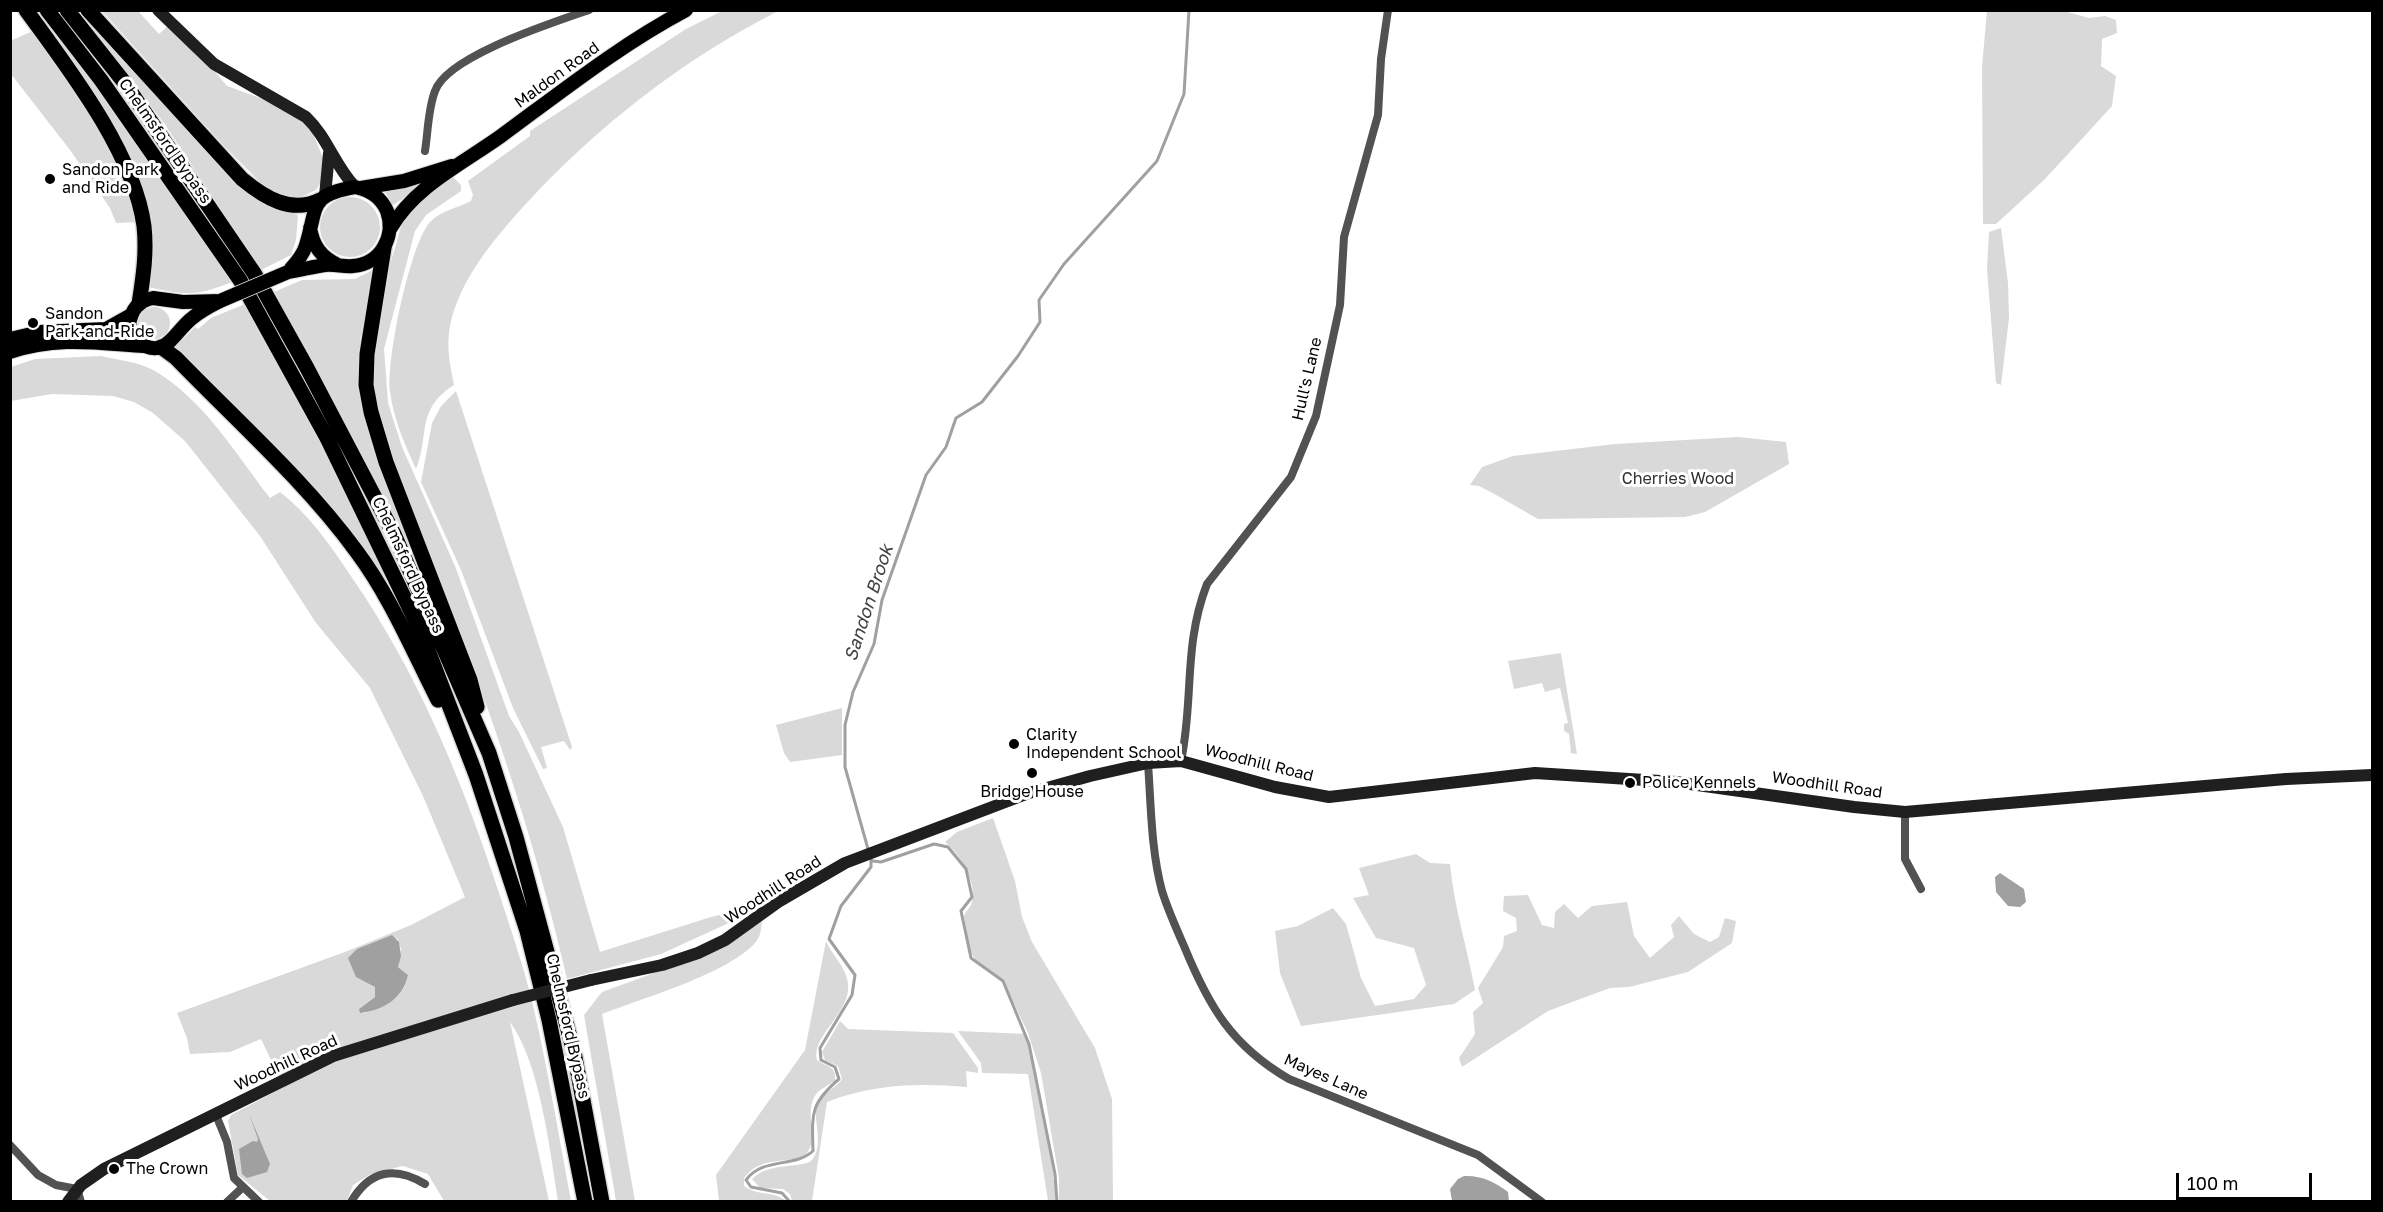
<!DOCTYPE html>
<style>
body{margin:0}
#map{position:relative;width:2383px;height:1212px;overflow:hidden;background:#fff;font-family:"Golos Text",sans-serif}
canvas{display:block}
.frame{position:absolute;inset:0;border:12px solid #000;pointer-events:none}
.scale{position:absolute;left:2176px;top:1173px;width:136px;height:27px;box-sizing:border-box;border:3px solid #000;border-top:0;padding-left:8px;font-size:18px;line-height:21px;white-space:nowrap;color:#000;-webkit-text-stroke:4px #fff;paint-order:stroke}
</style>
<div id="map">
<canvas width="2383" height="1212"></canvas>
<div class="frame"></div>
<div class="scale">100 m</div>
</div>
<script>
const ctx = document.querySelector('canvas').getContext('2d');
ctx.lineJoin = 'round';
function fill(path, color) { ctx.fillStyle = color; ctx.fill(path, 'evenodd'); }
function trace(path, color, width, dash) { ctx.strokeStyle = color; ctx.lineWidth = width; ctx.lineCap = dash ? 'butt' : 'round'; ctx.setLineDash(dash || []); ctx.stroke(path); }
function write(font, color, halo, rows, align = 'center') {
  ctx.font = font + ' "Golos Text",sans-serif'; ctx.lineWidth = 6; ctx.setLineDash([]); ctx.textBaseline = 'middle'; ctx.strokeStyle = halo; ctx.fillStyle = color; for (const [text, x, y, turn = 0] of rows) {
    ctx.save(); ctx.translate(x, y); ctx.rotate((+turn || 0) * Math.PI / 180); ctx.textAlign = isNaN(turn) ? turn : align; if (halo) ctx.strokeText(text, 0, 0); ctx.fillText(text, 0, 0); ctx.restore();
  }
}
fill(new Path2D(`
 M724 10 778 11C682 60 596 127 523 207 493 240 459 281 450 326 446 347 450 365 454 385 415 410 430 436 416 469 405 445 393 418 390 391 386 360 410 244 430 222 441 211 457 208 471 201L473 195 468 181 530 136V131L686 29Z
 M102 11H138L159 34 168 26 212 68 227 86 274 103 300 118 311 129 323 158 322 181 316 190 297 199 288 198 262 184 224 146Z
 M1987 11H2064L2089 18 2105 16 2116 20 2117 33 2102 39 2101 66 2116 76 2112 106 2080 141 2044 180 1996 224H1983L1982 67Z
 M91 18 277 208 298 215 296 240 291 255 261 270 164 123 87 22Z
 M35 30C76 90 118 151 137 222L116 223 110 208 70 150 11 74 10 41Z
 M60 36C121 115 182 196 232 282 195 297 186 295 147 287L148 219 56 38Z
 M452 176 461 185V191L426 215 415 231 384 349 388 403 402 447 455 566 509 716 519 732 563 827 600 952 711 917 728 913 732 916 731 922 661 954 567 979C539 857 500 737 455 620 429 551 380 457 374 385 370 338 381 292 395 248 398 238 400 226 405 218 418 200 435 189 452 176Z
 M436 177 393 205 385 192Z
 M320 227a30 30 0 1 1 60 0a30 30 0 1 1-60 0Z
 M2001 228 2008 283 2009 318 2001 385 1996 383 1987 269 1989 232Z
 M373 270 360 341 361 376 431 591 426 593 357 445 274 292 302 280 355 279Z
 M245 304 312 422 397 598 392 600 372 563 172 350 195 327 198 329 211 318Z
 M138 323a16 16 0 1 1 32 0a16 16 0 1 1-32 0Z
 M101 356C119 360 139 362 155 371 204 400 236 454 270 498L280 492C316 520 340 560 365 597 425 690 465 789 499 893 513 936 528 979 537 1023 550 1082 560 1142 571 1201H558C550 1151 540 1063 510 1022L549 1201H444L428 1174 403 1166 371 1174 353 1185 347 1201H270L238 1175 228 1121 231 1115 284 1087 261 1039 230 1052 190 1054 187 1038 177 1013 345 952 411 925 465 897 423 796 370 688 316 623 260 536 185 441 153 413 134 402 113 396 52 394 11 401V367L35 359ZM397 938 401 949 398 967 408 975C403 1001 385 1005 363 1013L359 1009 375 997V987L370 982Z
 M456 391 572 747 570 750 564 741 541 747 547 768 543 769 513 708 461 570 421 482 432 423 441 406Z
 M1738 437 1786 442 1789 464 1705 512 1685 517 1538 519 1498 496 1479 486 1470 485 1482 467 1513 456 1615 444Z
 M1561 653 1577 754 1571 753 1569 734 1564 731V724L1568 723 1560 688 1545 692 1542 683 1514 689 1508 661Z
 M842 708V755L790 762 784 753 776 725Z
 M993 818 1015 881 1022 917 1032 942 1095 1048 1112 1099 1113 1201H1059V1178L1041 1073 1028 1033 1003 981 976 960 969 950 964 916C965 912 969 909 971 905 979 884 960 854 945 842L957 832Z
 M1416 854 1430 863 1450 864C1454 907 1467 947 1475 990L1454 1004 1301 1026 1280 973 1275 931 1298 926 1333 908 1346 924 1361 978 1375 1006 1414 999 1426 985 1414 948 1376 938 1353 898 1369 895 1359 868Z
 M1528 895 1542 925 1554 928 1555 912 1564 904 1578 918 1592 906 1627 902 1634 936 1650 958 1674 937 1671 925 1679 916 1694 934 1710 942 1719 937 1725 918 1736 921 1732 943 1688 972 1629 987 1610 988 1548 1011 1462 1067 1459 1058 1475 1034 1473 1012 1483 1003 1478 988 1503 947 1504 936 1517 931 1516 918 1503 911 1504 896Z
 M762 921C761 928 761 937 755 943 727 974 643 998 602 1014L635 1201H616L584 1015 602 992 720 949Z
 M826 941C832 955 846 967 848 983 852 1012 810 1037 817 1060 827 1067 837 1066 835 1081 830 1084 824 1087 819 1091 801 1107 820 1138 807 1153 794 1166 762 1153 744 1178V1186C757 1196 775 1191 786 1201H719L716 1175 805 1050Z
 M840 1021 848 1029 953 1033 978 1068V1073L966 1071 967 1087C919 1083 873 1084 827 1102L812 1201H792L790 1194 783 1189 760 1188 752 1179C769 1161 804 1169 812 1160 823 1147 815 1125 816 1110 817 1094 834 1091 842 1079L838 1066 825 1060 822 1052Z
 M958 1031 1026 1034 1037 1075 1054 1177 1052 1178 1055 1179 1056 1201H1048L1028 1074 982 1073 981 1063Z`), '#d9d9d9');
fill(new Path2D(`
 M2000 873 2024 889 2026 902 2020 907 2008 906 1996 892 1995 877Z
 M392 935 399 942 401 956 398 967 408 975C403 999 383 1010 360 1013L359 1009 375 997V987L356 977 348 958 357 949Z
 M249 1114 270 1164 267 1172 247 1178 242 1174 239 1149 253 1141 257 1142 258 1139Z
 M1464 1176C1480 1175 1496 1182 1508 1192L1509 1201H1452L1450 1189 1458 1179Z`), '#a0a0a0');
trace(new Path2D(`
 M868 849 845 767V725L853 692 874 644 882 600 926 475 946 447 956 418 982 402 1018 356 1040 322 1039 300 1064 264 1157 161 1184 94 1189 10
 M873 861 881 862 934 844 948 847 966 869 972 897 961 911 971 958 1003 981 1029 1044 1055 1174 1057 1202
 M790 1202 782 1193 751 1187 746 1180C763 1157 794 1168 813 1151 812 1113 810 1104 839 1079L835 1067 821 1060 820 1048 852 995 855 975 829 939 841 906 871 867V856`), '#a0a0a0', 3);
const primary = new Path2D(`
 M355 187C370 190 381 197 387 211 396 236 381 264 353 266 344 267 335 264 325 265 313 267 300 270 288 272 295 264 303 256 306 245 318 207 308 195 355 187Z
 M361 188 404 181 452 166
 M310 228C313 246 321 257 338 265
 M390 229C415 186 462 164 501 136 561 92 620 45 686 10
 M153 298 183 302 220 301C210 306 199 312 191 319 172 335 165 361 136 341L129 324C132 309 138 301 153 298Z
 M10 339 40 332 106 329 131 315
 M10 352C56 336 98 343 144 346`);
const highway = new Path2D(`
 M26 10C69 69 134 153 144 226 147 253 143 278 139 304
 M47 10 101 80 240 280 327 438 421 632 476 775 527 931 549 1020 585 1202
 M67 10 124 82 254 273 307 368 394 534 489 753 516 837 574 1052 602 1202
 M88 10 242 179C265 198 291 214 320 200
 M384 248 367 354 366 385 371 412 386 462 470 680 477 707
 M161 347 176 358C237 421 305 481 357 552 390 596 413 651 438 700`);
trace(primary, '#dbdbdb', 16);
trace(highway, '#dbdbdb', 18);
trace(new Path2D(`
 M425 151C428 132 428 109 435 91 447 56 555 22 589 10
 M1181 761C1194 700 1183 646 1207 584L1291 477 1316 416 1340 305 1344 237 1378 115 1381 59 1388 10
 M1148 763C1151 805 1151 850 1162 891 1168 910 1176 928 1184 946 1209 1007 1232 1046 1289 1079L1478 1155 1542 1202
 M1905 812V859L1921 889
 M216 1115 227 1142 234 1178 259 1202
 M10 1145 38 1175 56 1185 77 1189 81 1202
 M227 1202 242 1188
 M351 1202C369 1171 394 1165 425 1184`), '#525252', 8);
trace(new Path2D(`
 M158 10 214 64 306 117C327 137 335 166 355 187
 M325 196 329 153
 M591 980 662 965 698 953 725 940 778 902 845 863 1029 793 1090 776 1148 763 1181 761 1275 787 1329 797 1535 773 1676 782 1854 807 1905 812 2286 779 2372 775
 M68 1202 81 1185 104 1169 333 1056 513 1000`), '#1f1f1f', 12);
trace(primary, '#000', 14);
trace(highway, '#000', 15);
const primaryBridge = new Path2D(`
 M220 301 288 272`);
trace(primaryBridge, '#dbdbdb', 16, []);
trace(new Path2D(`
 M513 1000 591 980`), '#1f1f1f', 12);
trace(primaryBridge, '#000', 14);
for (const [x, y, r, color] of [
 [50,179,6,"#000"],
 [33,323,6,"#000"],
 [1014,744,6,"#000"],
 [1032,773,6,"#000"],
 [1630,783,6,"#000"],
 [114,1169,6,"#000"]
]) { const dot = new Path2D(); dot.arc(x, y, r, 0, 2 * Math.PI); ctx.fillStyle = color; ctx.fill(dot); trace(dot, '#fff', 2); }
write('16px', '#000', '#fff', [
 ["Maldon Road",557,75,-36],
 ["Chelmsford Bypass",165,141,55],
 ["Hull's Lane",1307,379,-77],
 ["Chelmsford Bypass",408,565,65],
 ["Woodhill Road",1259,763,14],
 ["Woodhill Road",1827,785,8],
 ["Woodhill Road",773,890,-33],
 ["Chelmsford Bypass",568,1026,77],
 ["Woodhill Road",286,1063,-25],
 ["Mayes Lane",1326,1077,24]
]);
write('16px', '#000', '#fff', [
 ["Sandon Park",62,170],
 ["and Ride",62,188],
 ["Sandon",45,314],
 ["Park-and-Ride",45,332],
 ["Clarity",1026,735],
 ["Independent School",1026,753],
 ["Police Kennels",1642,783],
 ["Bridge House",1032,792,"center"],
 ["The Crown",126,1169]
], 'left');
write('16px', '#303030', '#fff', [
 ["Cherries Wood",1678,479]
]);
write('italic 18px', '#414141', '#fff', [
 ["Sandon Brook",869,603,-72]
]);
</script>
